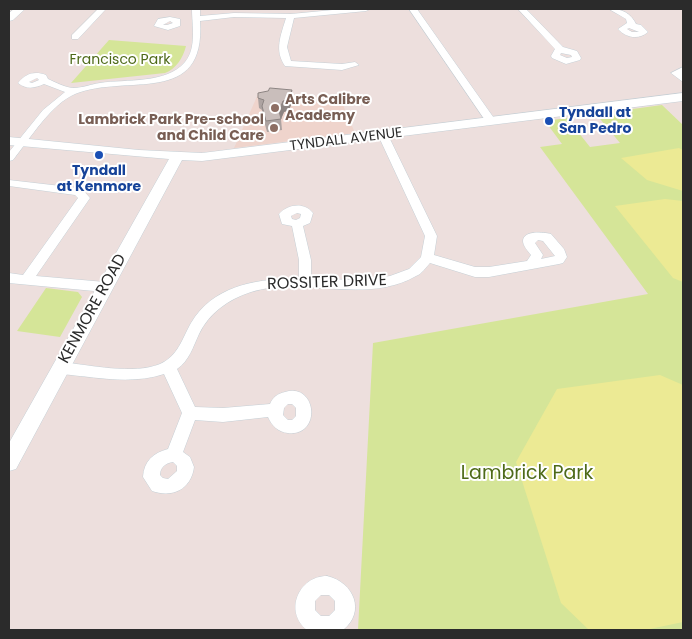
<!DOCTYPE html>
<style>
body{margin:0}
#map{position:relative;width:692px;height:639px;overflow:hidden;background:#eddfdd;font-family:Poppins,sans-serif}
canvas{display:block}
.frame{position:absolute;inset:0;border:10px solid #2b2b2b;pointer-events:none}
</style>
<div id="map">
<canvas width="692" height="639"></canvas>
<div class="frame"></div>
</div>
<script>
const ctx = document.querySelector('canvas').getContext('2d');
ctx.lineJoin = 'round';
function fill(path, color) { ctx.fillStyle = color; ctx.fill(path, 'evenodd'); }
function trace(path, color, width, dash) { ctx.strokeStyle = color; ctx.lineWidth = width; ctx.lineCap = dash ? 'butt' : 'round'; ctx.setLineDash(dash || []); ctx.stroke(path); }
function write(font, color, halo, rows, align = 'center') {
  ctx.font = font + ' Poppins,sans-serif'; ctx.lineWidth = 4; ctx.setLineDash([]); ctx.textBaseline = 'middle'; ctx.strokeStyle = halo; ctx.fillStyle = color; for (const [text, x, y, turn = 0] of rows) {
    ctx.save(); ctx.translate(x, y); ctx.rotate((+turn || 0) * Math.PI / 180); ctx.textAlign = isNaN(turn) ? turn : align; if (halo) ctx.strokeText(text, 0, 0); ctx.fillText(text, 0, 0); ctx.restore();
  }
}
fill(new Path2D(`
 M259 92 340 98 355 133 234 148Z`), '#efd4cc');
fill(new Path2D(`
 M109 40 186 46C183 58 176 69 165 73L71 83Z
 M662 105 683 125V630H358L373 343 648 294 540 147 562 144 545 121 567 118 590 147 620 143 596 114Z
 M46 288 78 292 82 297 60 337 17 331Z`), '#d5e598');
fill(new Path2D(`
 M679 148 683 150V191L647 180 621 158Z
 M665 199 683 201V282L673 278 615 206Z
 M660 375 683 385V622L645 630H589L561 603 516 462 557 389Z`), '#ecea94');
const minor = new Path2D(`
 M98 9H106L78 39H72V35Z
 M192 9H200V16L234 13 291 14 343 9H370L366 11 294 18 287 47 291 61 342 64 355 62 359 65 342 70 285 66C274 50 281 35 286 18L234 17 200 21C206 108 126 73 75 94 51 104 29 140 13 160L9 161V152L43 110 65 92 44 84C35 88 27 90 18 83 26 73 35 71 46 75L48 79C55 82 66 88 74 88 82 88 92 84 100 83 126 79 167 84 185 62 197 48 192 25 192 9ZM37 78 39 80 32 83 29 82Z
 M409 9H417L496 121 495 123H487Z
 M518 9H526L563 47 577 51 581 58 580 60 566 64 552 58 551 56 555 49ZM561 53 571 55 572 57 567 58 560 55Z
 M609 9C621 8 631 13 636 24L641 25 648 32C639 40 626 38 618 29L627 23 626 19ZM629 28 639 32H632L627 29Z
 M170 17 180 19V26L168 30 154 26 158 19ZM170 21 173 23 167 25H163Z
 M683 67V82L671 73Z
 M383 132 388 135 437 236 434 255 475 267H489L527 261 531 255C528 251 523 246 523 241 523 230 544 232 551 234L564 249 567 257 563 263 559 264 489 277H475L430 263C426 267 422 274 416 276 366 305 303 276 251 292 229 299 209 313 199 334 193 347 189 361 177 369L195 407 223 408 270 404C273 397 277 394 285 392 317 382 322 437 288 433 278 432 272 426 268 417L223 422 195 420 183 452 190 457 194 467C191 490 172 498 152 491L143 477C144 461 153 453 168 449L182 413 164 374C130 385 96 377 61 374L56 372 54 368 56 364 61 362C90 365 133 375 160 364 178 356 182 339 191 323 213 285 259 278 299 279V260L292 226 282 224 279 214C288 204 304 202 313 213L310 223 303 226 311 260V279L366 280 390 276 409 269 421 257 425 236 378 135ZM297 213 301 214 300 218 296 220 292 219 291 216ZM538 240 543 241 555 256 541 259 543 255 535 243ZM288 404H292L296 408V416L292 420H288L283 415 284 408ZM173 462 177 466V471L168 479 163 478 160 475C160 467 166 463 173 462Z
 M9 180 78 188 82 189 90 198 36 276 105 282 110 284 112 287 110 290 105 292 9 283V273L23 275 78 198 75 195 9 186Z
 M327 576C354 582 366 612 343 630H307C284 612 298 576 327 576ZM321 595H329L335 601V610L329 616H321L315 610V601Z`);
const tertiary = new Path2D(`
 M14 9H25L13 20 9 21V13Z
 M683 93V101L202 161 182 160 16 469 9 471V443L169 159 9 145V137L139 150 202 153Z`);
trace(minor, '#c5cfd5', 1);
trace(tertiary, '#c5cfd5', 1);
fill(minor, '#fff');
fill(tertiary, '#fff');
fill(new Path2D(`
 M258 98 293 100 289 110 284 112 281 119 282 130 267 132 263 117 262 110 259 108Z`), '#ada3a1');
fill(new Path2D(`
 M292 90 293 100 289 110 284 112 281 119 279 111 283 101Z`), '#8d8583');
const building = new Path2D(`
 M270 88 292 90 288 100 283 101 279 111 281 119 266 121 262 106 264 100 258 98V93L268 91Z`);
fill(building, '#c9bebb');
trace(building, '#8d8583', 1);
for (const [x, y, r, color] of [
 [275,108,5,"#8d6e63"],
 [549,121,5,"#1a4fb4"],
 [274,128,5,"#8d6e63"],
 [99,155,5,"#1a4fb4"]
]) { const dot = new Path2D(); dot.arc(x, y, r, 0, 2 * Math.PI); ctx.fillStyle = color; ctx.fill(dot); trace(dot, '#fff', 2); }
write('14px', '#4e6a19', '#fff', [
 ["Francisco Park",120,60]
]);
write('bold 14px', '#785e54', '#fff', [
 ["Arts Calibre",285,100],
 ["Academy",285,116],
 ["Lambrick Park Pre-school",264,120,"right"],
 ["and Child Care",264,136,"right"]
], 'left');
write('bold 14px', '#164399', '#fff', [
 ["Tyndall at",559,113],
 ["San Pedro",559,129],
 ["Tyndall",99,171,"center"],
 ["at Kenmore",99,187,"center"]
], 'left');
write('14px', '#2b2b2b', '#fff', [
 ["TYNDALL AVENUE",346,140,-7]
]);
write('16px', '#2b2b2b', '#fff', [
 ["ROSSITER DRIVE",327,283,-2],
 ["KENMORE ROAD",93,309,-61]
]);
write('19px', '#4e6a19', '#fff', [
 ["Lambrick Park",527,474]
]);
</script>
